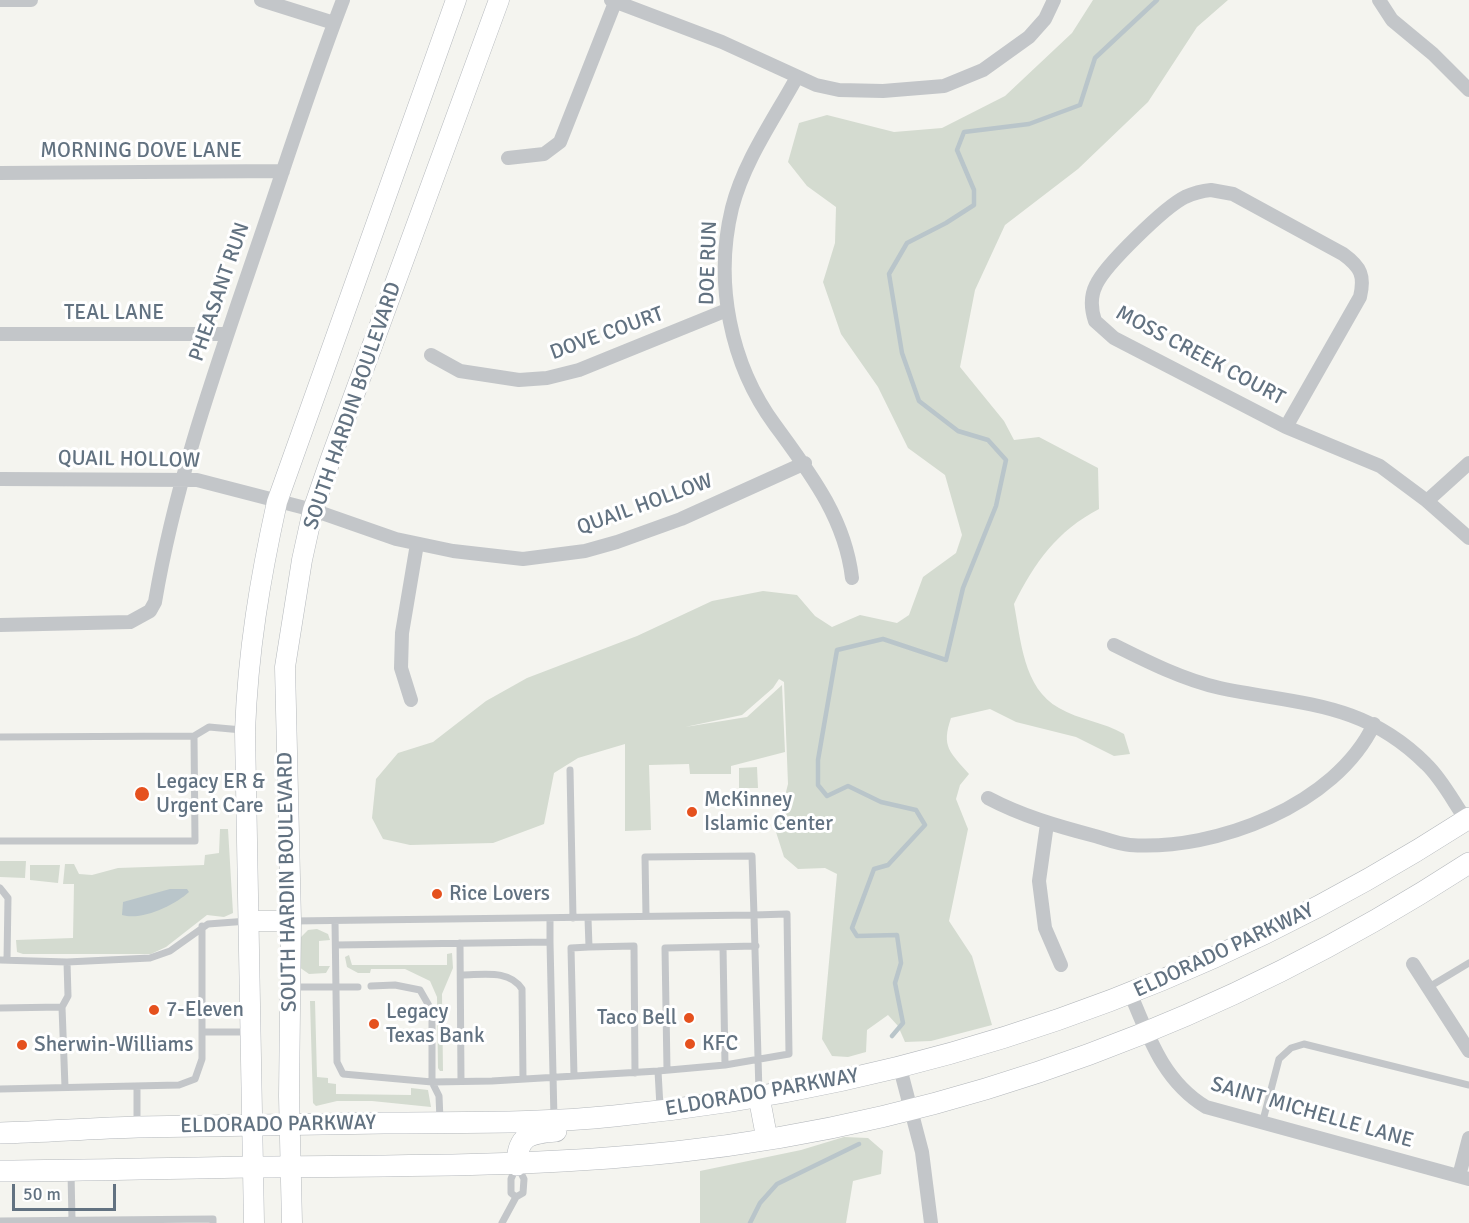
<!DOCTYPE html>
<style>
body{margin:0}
#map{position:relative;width:1469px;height:1223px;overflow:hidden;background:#f4f4ef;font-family:Signika,sans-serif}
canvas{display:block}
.scale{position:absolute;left:12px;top:1184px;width:104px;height:27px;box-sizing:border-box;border:3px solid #627281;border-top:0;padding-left:8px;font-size:18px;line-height:21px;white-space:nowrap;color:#627281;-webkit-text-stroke:4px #fff;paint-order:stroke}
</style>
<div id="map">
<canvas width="1469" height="1223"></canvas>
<div class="scale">50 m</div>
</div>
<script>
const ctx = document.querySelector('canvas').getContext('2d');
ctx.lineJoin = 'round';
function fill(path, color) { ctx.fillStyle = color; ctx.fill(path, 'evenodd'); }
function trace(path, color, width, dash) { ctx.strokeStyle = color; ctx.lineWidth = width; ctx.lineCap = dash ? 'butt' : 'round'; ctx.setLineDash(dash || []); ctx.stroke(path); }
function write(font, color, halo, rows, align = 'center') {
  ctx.font = font + ' Signika,sans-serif'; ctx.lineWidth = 6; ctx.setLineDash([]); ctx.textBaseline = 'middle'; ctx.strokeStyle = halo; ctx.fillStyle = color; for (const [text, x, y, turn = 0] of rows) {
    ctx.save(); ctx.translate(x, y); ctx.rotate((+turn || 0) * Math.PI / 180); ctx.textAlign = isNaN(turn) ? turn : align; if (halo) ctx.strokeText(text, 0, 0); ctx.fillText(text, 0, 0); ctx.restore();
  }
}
fill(new Path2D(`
 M1093 0H1228L1197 27 1148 102 1078 169 1005 225 975 290 960 367 1004 421 1014 440 1039 437 1098 468 1099 509C1057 531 1035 562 1014 604 1021 640 1023 688 1059 708 1079 720 1104 722 1124 734L1130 754 1114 756 1076 737 1016 722 990 709 951 718C941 747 950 752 969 774L960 785 956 799 968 829 949 921 972 956 992 1025 931 1041 905 1042 898 1026 888 1015 867 1030 866 1052 848 1057 832 1056 822 1039 837 874 825 868 798 869 784 857 776 832 788 784 784 682 779 679 773 688 742 715 685 727 747 717 782 685 785 752 731 766V774H690L689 764 649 765 651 830 625 831V744L578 758 554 773 544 824 493 843 410 845 383 839 372 818 376 779 398 753 433 742 486 701 527 678 637 636 712 601 763 591 797 595 815 616 832 627 860 615 897 623 909 615 923 577 956 553 962 535 945 475 908 448 878 387 841 334 823 282 835 243 836 207 807 186 788 162 799 123 827 115 894 132 942 128 1005 96 1072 33Z
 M757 767 758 788H739V768Z
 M220 829H228L233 913 224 917 207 915 166 947 151 954H23L17 952 16 940 73 938 74 884H63L65 864H74L79 874 92 875 118 868 204 865 205 855 219 853Z
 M0 861H26L25 878 0 877Z
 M30 865H60L58 883 30 880Z
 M317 929 328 934 330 940 319 941V966H330L326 973 309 974 299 967V939L308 930Z
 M452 953 453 968 442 994 443 1071H440L438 1068 437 997 430 981 405 969H371L370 973H358L347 967 345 957 349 955 352 965H447V954Z
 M310 1001H315L317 1077 328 1078V1083L336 1084V1094L411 1095V1088L428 1090 431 1107 372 1101H337L316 1106 313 1103Z
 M844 1137 868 1138 883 1151 881 1174 853 1181 846 1223H700V1171L801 1150Z`), '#d4dbd0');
fill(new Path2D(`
 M170 889H187L189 892C175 905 142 921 122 915L123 902Z`), '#b9c5ca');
trace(new Path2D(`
 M892 1036 903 1023 895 983 901 963 897 935 857 936 852 928 874 869 888 865 925 825 916 810 881 802 848 786 827 796 818 785V760L837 650 883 639 946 660 963 588 996 506 1006 460 988 440 958 431 919 401 902 353 889 274 907 243 946 223 974 205V190L957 150 964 132 1029 124 1080 105 1095 58 1157 0
 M750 1223 760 1203 777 1184 859 1144`), '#b9c5ca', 4.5);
const secondary = new Path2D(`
 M249 921H291
 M254 1223 245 731C248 651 260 579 277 502L456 0
 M292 1223 289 1096 291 921 285 667 302 560 313 510 331 458 499 0`);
const primary = new Path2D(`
 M759 1097 767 1139
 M0 1133C46 1132 92 1128 138 1127 220 1125 302 1125 384 1123 461 1122 538 1124 614 1116 923 1086 1208 987 1469 818
 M517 1165C517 1135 530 1133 556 1131
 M0 1171C84 1171 169 1168 253 1167 394 1166 535 1167 675 1152 958 1122 1231 1018 1469 863`);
trace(secondary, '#b5b9bd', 21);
trace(primary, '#b3b7bb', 22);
trace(new Path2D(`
 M0 737 194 736
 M570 770 573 918
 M0 841H195L194 736 209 727 242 730
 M0 888 8 898 7 960
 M588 918 589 947 634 946 635 1073
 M293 921 754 915 759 1093
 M335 921 337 1062 343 1074 432 1082 492 1081 658 1071 725 1065 789 1054 787 914 754 915 752 856 645 857 646 916
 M550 942 554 1119
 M460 943 461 1081
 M336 945 550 942V919
 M723 947 725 1065
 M0 960 67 962 150 958 170 951 208 924 248 921
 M461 975C483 975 509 969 522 989L523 1079
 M371 986 395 985 420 990 432 1011V1082L439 1096 440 1120
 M292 987H358
 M1429 987 1469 963
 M0 1008 62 1007
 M202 1032H248
 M667 1070 665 948 756 946
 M658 1071 660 1107
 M574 1076 571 948 589 947
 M65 1087 62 1007 68 996 67 962
 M137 1087V1123
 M0 1089 179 1085 195 1079 202 1059V926
 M1262 1124 1279 1059 1291 1048 1304 1044 1469 1085
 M517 1165 524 1179 523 1193 516 1197 511 1193V1179Z
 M71 1173 72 1220
 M0 1221 213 1219V1223
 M502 1223 516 1197`), '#c3c6c9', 7);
trace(new Path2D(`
 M0 0H31
 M261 0 334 23
 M611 0 722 42 816 85 839 90 883 91 944 86 983 70 1029 37 1045 19 1054 0
 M1379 0 1392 20 1433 54 1469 90
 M797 77C774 119 744 161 732 208 714 282 730 364 775 425 810 473 845 518 852 578
 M508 158 544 154 560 142 616 0
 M0 173 283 171
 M1211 190 1233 194 1343 254C1361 267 1365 276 1360 297L1286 427 1114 338 1095 321C1091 309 1090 297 1096 285 1105 265 1165 207 1185 197 1194 193 1201 191 1211 190Z
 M0 334H227
 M431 355 460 371 519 380 547 378 579 370 727 310
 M1286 427 1380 466 1427 501 1469 538
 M0 479 197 480 313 510 396 539 453 551 523 559 585 551 617 542 681 519 805 463
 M1427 501 1469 463
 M0 625 130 622 150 611 155 602C175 482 216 368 255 253 284 169 311 83 343 0
 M1114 645C1148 662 1184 680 1220 688 1300 705 1363 701 1426 764 1443 780 1455 805 1469 824
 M411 700 401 668 402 633 417 544
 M988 798C1022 816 1057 826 1095 836 1106 839 1118 844 1130 845 1216 851 1336 805 1374 724
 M1047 824 1039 881 1045 928 1061 965
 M1413 964 1469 1051
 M1131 995C1149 1038 1164 1082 1206 1107L1469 1179
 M900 1068 922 1152 931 1223
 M1459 1176 1469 1138`), '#c3c6c9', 14);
trace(secondary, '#fff', 20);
trace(primary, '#fff', 21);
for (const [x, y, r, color] of [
 [142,794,8,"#e5511e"],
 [692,812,6,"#e5511e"],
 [437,894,6,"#e5511e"],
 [154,1010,6,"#e5511e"],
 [689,1018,6,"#e5511e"],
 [374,1024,6,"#e5511e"],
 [690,1044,6,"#e5511e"],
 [22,1045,6,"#e5511e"]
]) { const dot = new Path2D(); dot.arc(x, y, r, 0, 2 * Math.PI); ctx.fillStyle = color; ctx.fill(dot); trace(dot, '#fff', 2); }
write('21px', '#627281', '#fff', [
 ["MORNING DOVE LANE",141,151],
 ["DOE RUN",709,263,-88],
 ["PHEASANT RUN",220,292,-71],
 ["TEAL LANE",114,313],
 ["DOVE COURT",607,334,-20],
 ["MOSS CREEK COURT",1200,356,28],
 ["SOUTH HARDIN BOULEVARD",353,406,-71],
 ["QUAIL HOLLOW",129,460,1],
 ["QUAIL HOLLOW",645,505,-20],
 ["SOUTH HARDIN BOULEVARD",288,882,-91],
 ["ELDORADO PARKWAY",1224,951,-25],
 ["ELDORADO PARKWAY",762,1093,-10],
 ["SAINT MICHELLE LANE",1312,1113,16],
 ["ELDORADO PARKWAY",278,1125,-1]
]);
write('21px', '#627281', '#fff', [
 ["Legacy ER &",156,782],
 ["Urgent Care",156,806],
 ["McKinney",704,800],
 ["Islamic Center",704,824],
 ["Rice Lovers",449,894],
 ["7-Eleven",166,1010],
 ["Legacy",386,1012],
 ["Texas Bank",386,1036],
 ["Taco Bell",677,1018,"right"],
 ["KFC",702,1044],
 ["Sherwin-Williams",34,1045]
], 'left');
</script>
